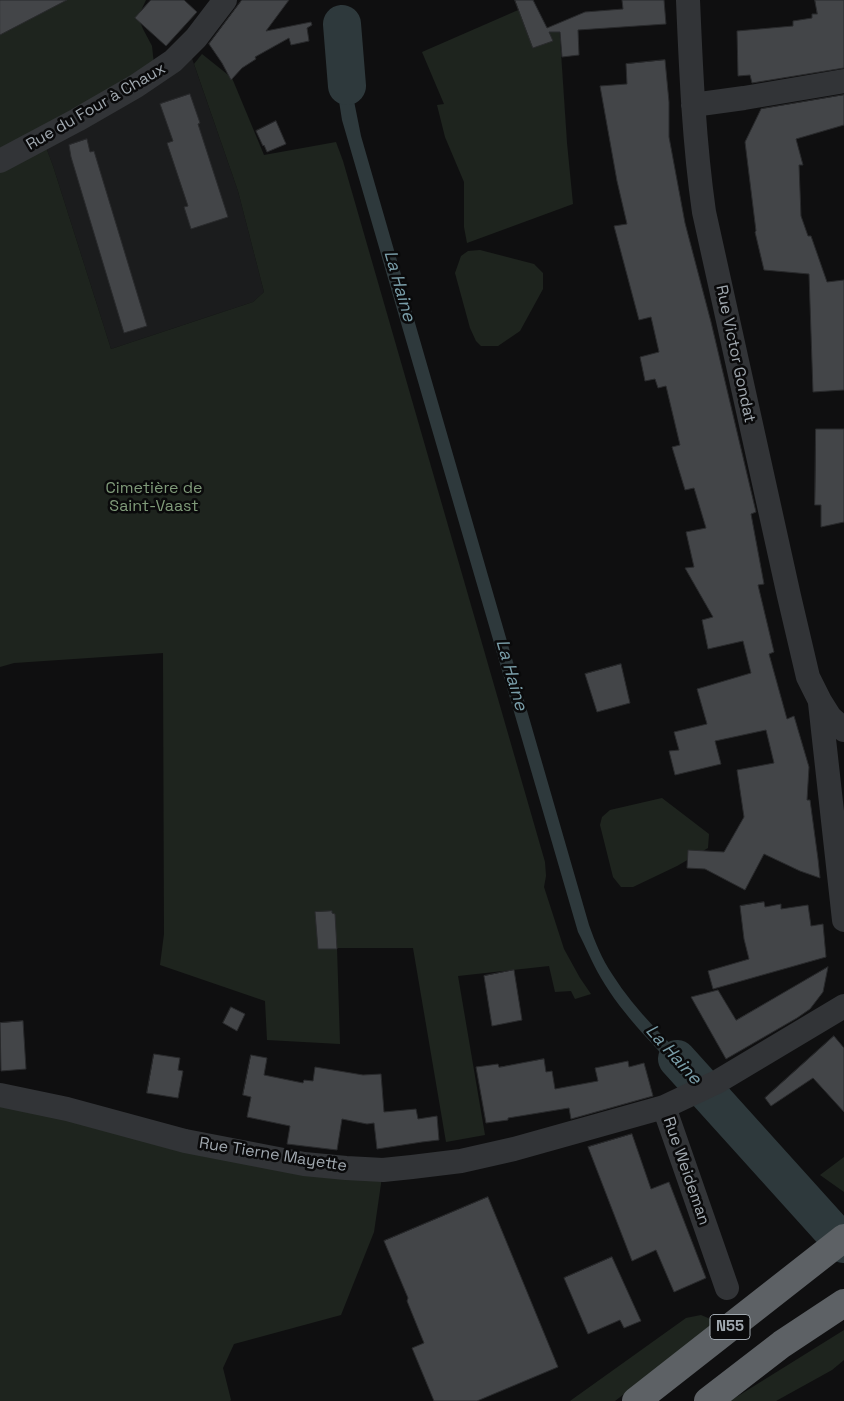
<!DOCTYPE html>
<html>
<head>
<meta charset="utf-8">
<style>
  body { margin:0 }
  canvas { display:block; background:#0f0f10 }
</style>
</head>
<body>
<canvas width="844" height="1401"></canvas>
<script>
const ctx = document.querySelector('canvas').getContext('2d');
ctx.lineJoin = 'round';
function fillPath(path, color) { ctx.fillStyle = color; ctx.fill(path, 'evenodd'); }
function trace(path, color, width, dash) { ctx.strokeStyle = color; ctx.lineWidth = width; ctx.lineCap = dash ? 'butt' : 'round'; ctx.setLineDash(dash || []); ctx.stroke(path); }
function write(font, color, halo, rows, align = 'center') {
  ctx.font = font + ' "Space Grotesk",sans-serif'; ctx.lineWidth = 5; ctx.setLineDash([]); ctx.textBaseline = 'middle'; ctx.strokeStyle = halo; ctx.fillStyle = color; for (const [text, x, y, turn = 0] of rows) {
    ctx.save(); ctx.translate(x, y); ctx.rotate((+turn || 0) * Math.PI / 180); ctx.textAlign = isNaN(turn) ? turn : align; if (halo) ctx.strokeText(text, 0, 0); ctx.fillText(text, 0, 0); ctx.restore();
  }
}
fillPath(new Path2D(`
  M 188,47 L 238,191 L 264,292 L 253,302 L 111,349 L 53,166 L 43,139 Z`), '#1b1c1d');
fillPath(new Path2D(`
  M 0,0 L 146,0 L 138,17 L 143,29 L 152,46 L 155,74 L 43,139 L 53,166 L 111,349 L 253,302 L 264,292 L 238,191 L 194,64 L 202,54 L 232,78 L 264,155 L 336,142 L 343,161 L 545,862 L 546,876 L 544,887 L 564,949 L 580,978 L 591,994 L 575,999 L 571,991 L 555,992 L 549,966 L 458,976 L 485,1135 L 446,1142 L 413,948 L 337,948 L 340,1044 L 267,1040 L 265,1001 L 160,965 L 164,934 L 163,653 L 14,663 L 0,667 Z
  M 532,4 L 540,31 L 559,23 L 567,143 L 573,204 L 467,243 L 464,227 L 464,182 L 445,137 L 437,105 L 444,104 L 422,52 Z
  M 480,250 L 534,264 L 543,273 L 543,289 L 520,331 L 498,346 L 481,346 L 476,341 L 470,328 L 455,273 L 461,256 L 468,251 Z
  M 662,798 L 709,834 L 708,848 L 677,866 L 633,887 L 621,887 L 613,877 L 600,825 L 602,817 L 610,810 Z
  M 0,1095 L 383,1170 L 374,1232 L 341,1315 L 234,1344 L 223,1368 L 231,1400 L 230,1401 L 0,1401 Z
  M 844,1157 L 844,1192 L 820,1175 Z
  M 701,1315 L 715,1321 L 691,1343 L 615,1401 L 570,1401 L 686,1318 Z
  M 844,1330 L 844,1360 L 832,1370 L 776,1401 L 730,1401 Z`), '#1e241e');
fillPath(new Path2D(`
  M 348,35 L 352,91 L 361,136 L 589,925 C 595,942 602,959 612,974 C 636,1012 669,1042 700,1074 L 688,1082 C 658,1049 623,1016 601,978 C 592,963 586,947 578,932 L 342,120 L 339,101 L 335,36 Z`), '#2e393c');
trace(new Path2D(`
  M 342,24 L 347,86
  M 677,1059 L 844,1244`), '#2e393c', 38);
const building = new Path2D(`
  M 0,0 L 67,0 L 0,35 Z
  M 151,0 L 184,0 L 197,12 L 166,46 L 135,18 Z
  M 242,0 L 289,0 L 266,31 L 311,22 L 312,25 L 307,28 L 309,41 L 291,45 L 289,38 L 255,57 L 256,59 L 242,68 L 231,80 L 222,63 L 209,44 Z
  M 515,0 L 533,0 L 547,28 L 585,12 L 623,9 L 622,0 L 664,0 L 666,24 L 578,30 L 579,55 L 562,57 L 560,32 L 549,32 L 553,41 L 533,48 Z
  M 815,0 L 844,0 L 844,68 L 752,83 L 750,75 L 738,76 L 737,31 L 793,26 L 793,21 L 812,18 L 812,14 L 817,14 Z
  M 665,60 L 669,102 L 669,137 L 685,223 L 711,322 L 756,512 L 751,514 L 764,584 L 758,585 L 774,652 L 769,654 L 787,719 L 794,716 L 809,767 L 807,800 L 810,800 L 818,859 L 820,878 L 800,871 L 764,854 L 745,890 L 705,869 L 687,868 L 688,850 L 724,852 L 744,817 L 737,770 L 774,763 L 766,730 L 715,741 L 721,764 L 675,775 L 669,751 L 679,750 L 674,732 L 707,724 L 697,689 L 751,673 L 743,641 L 708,649 L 702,620 L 713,617 L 685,568 L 694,567 L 686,532 L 706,528 L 694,488 L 685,490 L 672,447 L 680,445 L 666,386 L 658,388 L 655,379 L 645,381 L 640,357 L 659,352 L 651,317 L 639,320 L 614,226 L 627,224 L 617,181 L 600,86 L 627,84 L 626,64 Z
  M 190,94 L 200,123 L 198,124 L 228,217 L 191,229 L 184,207 L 188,206 L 167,143 L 173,141 L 160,104 Z
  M 844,95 L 844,125 L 796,139 L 803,165 L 799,165 L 801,216 L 808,236 L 811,236 L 827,282 L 844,280 L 844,390 L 813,392 L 809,274 L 764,270 L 755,232 L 756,231 L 745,142 L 761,109 Z
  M 276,121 L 286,144 L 267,152 L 264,145 L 263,146 L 256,131 Z
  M 87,139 L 90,152 L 94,151 L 147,326 L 124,333 L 71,157 L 69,145 Z
  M 816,429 L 844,429 L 844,522 L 821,527 L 821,505 L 815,505 Z
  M 621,664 L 630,703 L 597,712 L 585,674 Z
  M 764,902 L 765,907 L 781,904 L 781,909 L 808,905 L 811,926 L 823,924 L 826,957 L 713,989 L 708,971 L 749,959 L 744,939 L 740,906 Z
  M 332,911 L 332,913 L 335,914 L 337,949 L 318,949 L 315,912 Z
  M 828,967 L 823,992 L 810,1009 L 797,1018 L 726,1059 L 691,997 L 718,990 L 736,1020 Z
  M 514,970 L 522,1020 L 492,1026 L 484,976 Z
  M 231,1007 L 245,1014 L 237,1031 L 223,1023 Z
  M 23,1021 L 26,1069 L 1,1071 L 0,1023 Z
  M 834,1036 L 844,1048 L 844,1112 L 813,1078 L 771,1106 L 765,1098 Z
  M 154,1054 L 180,1058 L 178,1070 L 183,1071 L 178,1098 L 147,1093 Z
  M 251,1055 L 267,1058 L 264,1075 L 303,1083 L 304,1080 L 313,1081 L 315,1067 L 363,1075 L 381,1074 L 384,1112 L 416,1109 L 418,1119 L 437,1116 L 439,1140 L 422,1142 L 377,1149 L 374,1123 L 367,1124 L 342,1119 L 337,1150 L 287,1144 L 290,1126 L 247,1117 L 251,1097 L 243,1095 Z
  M 544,1059 L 546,1072 L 552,1071 L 555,1089 L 598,1081 L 595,1068 L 628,1061 L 629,1067 L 644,1063 L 653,1096 L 571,1119 L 569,1108 L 508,1118 L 508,1120 L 486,1123 L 476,1067 L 498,1064 L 499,1067 Z
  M 632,1134 L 651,1189 L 669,1182 L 706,1278 L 674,1292 L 656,1250 L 632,1261 L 588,1147 Z
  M 488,1197 L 558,1367 L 477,1401 L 434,1401 L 412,1348 L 424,1343 L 407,1301 L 408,1298 L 384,1241 Z
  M 612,1257 L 641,1321 L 624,1328 L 620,1320 L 588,1334 L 564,1278 Z`);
fillPath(building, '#434548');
trace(building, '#292a2c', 1);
trace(new Path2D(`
  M 688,0 C 691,71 694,142 704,212 L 789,596 L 808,677 L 820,701 L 830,717 L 844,730
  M 693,105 L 744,98 L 844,81
  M 0,161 L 77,120 L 136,86 L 173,61 L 196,38 L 225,0
  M 820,703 L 844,920
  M 0,1095 L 67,1109 L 185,1141 L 304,1164 L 346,1168 L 383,1170 L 412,1167 L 461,1161 L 514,1149 L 664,1107 L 717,1082 L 844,1006
  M 664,1107 L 727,1288`), '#323437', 24);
trace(new Path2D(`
  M 636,1401 L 844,1238
  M 708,1401 L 782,1344 L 844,1303`), '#5d6165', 28);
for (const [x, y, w] of [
  [730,1327,40]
]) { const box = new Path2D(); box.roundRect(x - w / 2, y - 12.5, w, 25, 4); ctx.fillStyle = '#0a0a0b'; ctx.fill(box); trace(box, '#a1a9b0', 1); }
write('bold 15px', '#a1a9b0', null, [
  ["N55",730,1327]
]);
write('16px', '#a1a9b0', '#0a0a0b', [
  ["Rue du Four à Chaux",96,107,-30],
  ["Rue Victor Gondat",735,354,78],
  ["Rue Tierne Mayette",273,1155,9],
  ["Rue Weideman",686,1171,71]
]);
write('16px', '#7f9a79', '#0a0a0b', [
  ["Cimetière de",154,489],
  ["Saint-Vaast",154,507]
]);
write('italic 18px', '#7a9ea9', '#0a0a0b', [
  ["La Haine",399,286,74],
  ["La Haine",511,675,74],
  ["La Haine",673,1055,48]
]);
</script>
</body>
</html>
